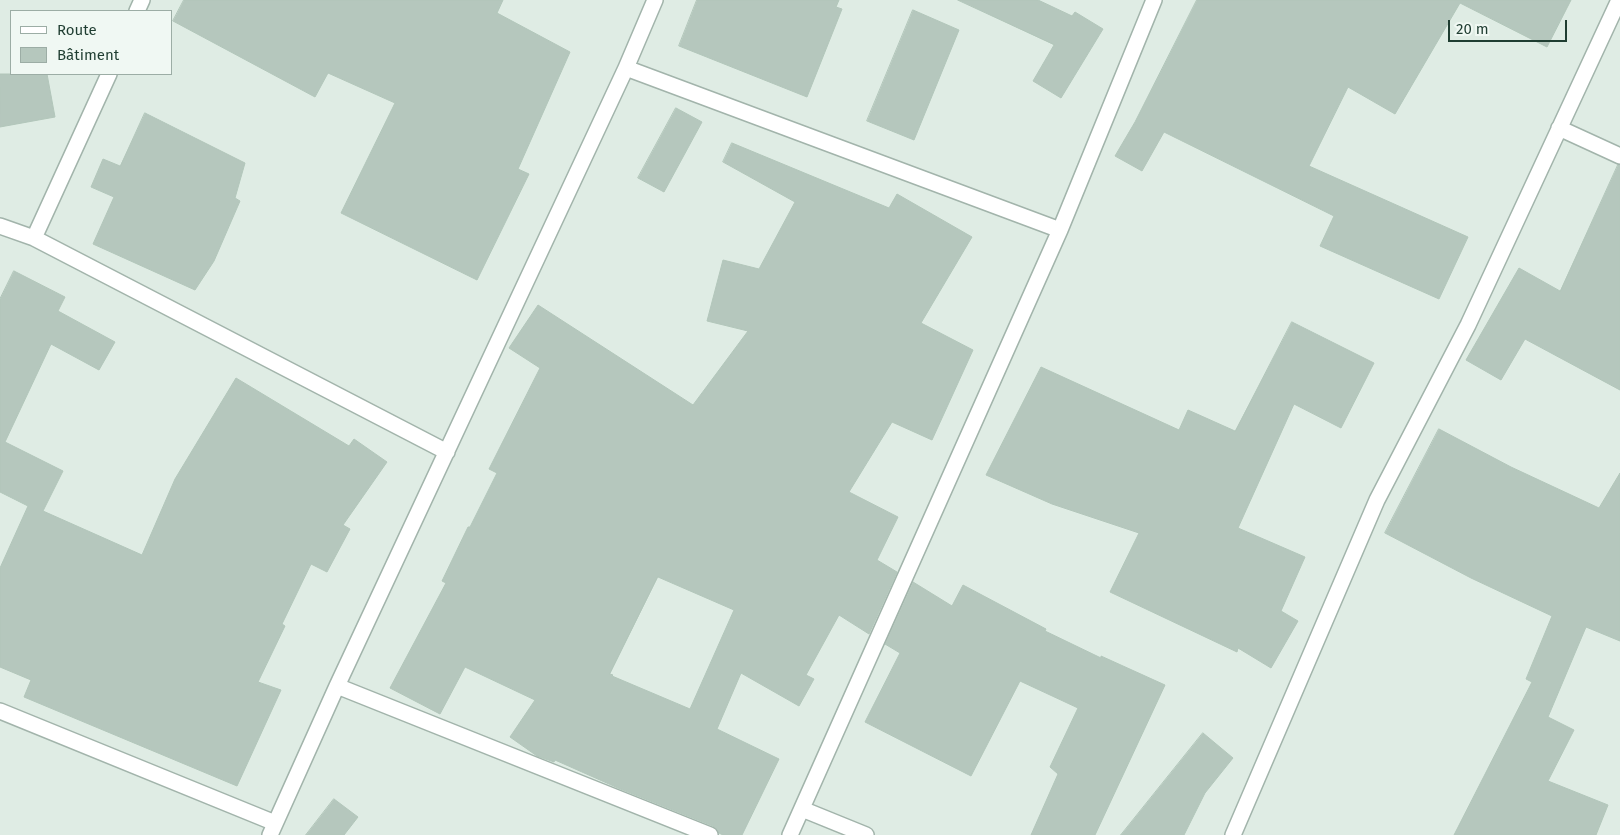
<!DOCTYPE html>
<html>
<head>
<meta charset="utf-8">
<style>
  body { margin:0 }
  #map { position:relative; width:1620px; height:835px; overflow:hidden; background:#dfece4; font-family:"Fira Sans",sans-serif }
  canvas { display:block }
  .legend { position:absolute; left:10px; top:10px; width:162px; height:65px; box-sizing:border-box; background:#f0f8f3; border:1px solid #9cada5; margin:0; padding:6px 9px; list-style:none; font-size:15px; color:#1f3d31 }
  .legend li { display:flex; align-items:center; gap:10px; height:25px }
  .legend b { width:25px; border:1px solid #9cada5 }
  .scale { position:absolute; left:1448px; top:20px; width:119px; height:22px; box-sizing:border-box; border:2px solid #1f3d31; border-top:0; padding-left:6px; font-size:15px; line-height:18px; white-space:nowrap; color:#1f3d31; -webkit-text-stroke:4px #f0f8f3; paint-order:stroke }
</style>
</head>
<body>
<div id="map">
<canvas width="1620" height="835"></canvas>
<ul class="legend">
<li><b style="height:6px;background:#fff"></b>Route</li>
<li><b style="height:14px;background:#b5c7bd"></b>Bâtiment</li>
</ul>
<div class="scale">20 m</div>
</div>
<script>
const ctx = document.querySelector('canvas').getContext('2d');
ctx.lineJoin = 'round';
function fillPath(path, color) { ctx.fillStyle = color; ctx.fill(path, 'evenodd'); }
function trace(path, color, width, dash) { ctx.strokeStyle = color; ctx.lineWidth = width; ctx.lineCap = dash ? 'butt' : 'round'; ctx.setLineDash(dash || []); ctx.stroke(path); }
const building = new Path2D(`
  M 184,0 L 503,0 L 497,13 L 570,52 L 518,169 L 529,174 L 477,280 L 341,213 L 395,103 L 328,73 L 315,97 L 173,21 Z
  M 697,0 L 839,0 L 836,7 L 842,9 L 807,97 L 679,46 Z
  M 958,0 L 1038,0 L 1072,16 L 1075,12 L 1103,29 L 1061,98 L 1033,81 L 1054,45 Z
  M 1197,0 L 1571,0 L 1547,47 L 1460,3 L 1395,114 L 1348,87 L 1309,166 L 1468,237 L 1439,299 L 1320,246 L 1334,216 L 1164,132 L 1142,171 L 1115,156 L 1135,122 Z
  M 913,10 L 959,30 L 914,140 L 867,121 Z
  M 0,74 L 47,74 L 55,117 L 0,127 Z
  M 676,108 L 702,122 L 664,192 L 638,178 Z
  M 145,113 L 245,163 L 235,198 L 240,201 L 214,261 L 195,290 L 93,244 L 114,197 L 91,187 L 103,159 L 120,166 Z
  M 732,143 L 889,208 L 897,194 L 972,237 L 921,323 L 973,350 L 932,440 L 892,422 L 849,492 L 898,517 L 877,560 L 897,572 L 869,634 L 839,615 L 806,675 L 814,679 L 799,706 L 741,673 L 717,729 L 779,759 L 742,835 L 723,835 L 719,833 L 713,826 L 618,788 L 555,760 L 554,762 L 537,756 L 510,737 L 535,700 L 465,667 L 440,714 L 390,688 L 446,583 L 442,581 L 468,527 L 470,527 L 497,473 L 489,469 L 540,368 L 509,348 L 538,305 L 693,405 L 748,331 L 707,321 L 723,260 L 759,269 L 795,202 L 723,162 ZM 658,577 L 734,610 L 690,709 L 612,676 L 613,675 L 610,674 Z
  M 1618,165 L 1620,165 L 1620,390 L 1525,339 L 1501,380 L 1466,360 L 1519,268 L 1560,291 Z
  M 14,271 L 65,297 L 58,311 L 115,342 L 99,370 L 51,344 L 5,442 L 63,471 L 43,511 L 142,555 L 175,479 L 236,378 L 349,446 L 354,439 L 387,462 L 343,525 L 350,529 L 327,572 L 311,564 L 282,624 L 285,626 L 258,682 L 281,690 L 237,786 L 24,697 L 31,680 L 0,667 L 0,568 L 28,506 L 0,492 L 0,299 Z
  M 1292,322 L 1374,363 L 1341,428 L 1294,404 L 1238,528 L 1305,557 L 1281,611 L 1298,621 L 1271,668 L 1238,648 L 1237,652 L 1110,592 L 1139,533 L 1052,504 L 986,475 L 1041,367 L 1179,430 L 1188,410 L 1235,431 Z
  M 1439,429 L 1511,467 L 1599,508 L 1620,473 L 1620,641 L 1586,627 L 1548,717 L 1574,730 L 1548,781 L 1608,805 L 1596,835 L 1454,835 L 1532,682 L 1526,679 L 1552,616 L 1471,578 L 1385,533 Z
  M 913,582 L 952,606 L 963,585 L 1046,629 L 1045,631 L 1101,658 L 1101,656 L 1165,685 L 1095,835 L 1031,835 L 1058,774 L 1050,767 L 1078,708 L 1020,681 L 971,776 L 865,722 L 900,653 L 885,644 Z
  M 1203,733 L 1233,758 L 1205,793 L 1184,835 L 1121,835 Z
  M 334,799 L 358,817 L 344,835 L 306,835 Z`);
fillPath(building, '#b5c7bd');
trace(building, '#b2c6ba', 1);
const minor = new Path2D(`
  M 137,11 L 142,0
  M 626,68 L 1060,230
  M 1559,128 L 1620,156
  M 0,226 L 34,238 L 447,452
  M 34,238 L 109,74
  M 337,686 L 710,835
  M 0,711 L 275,823
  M 802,809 L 866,835
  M 270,835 L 337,686 L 626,68 L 655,0
  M 790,835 L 1060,230 L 1154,0
  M 1233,835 L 1377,500 L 1468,325 L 1619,0`);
trace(minor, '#a2b4ab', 18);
trace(minor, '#fff', 15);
</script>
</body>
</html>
